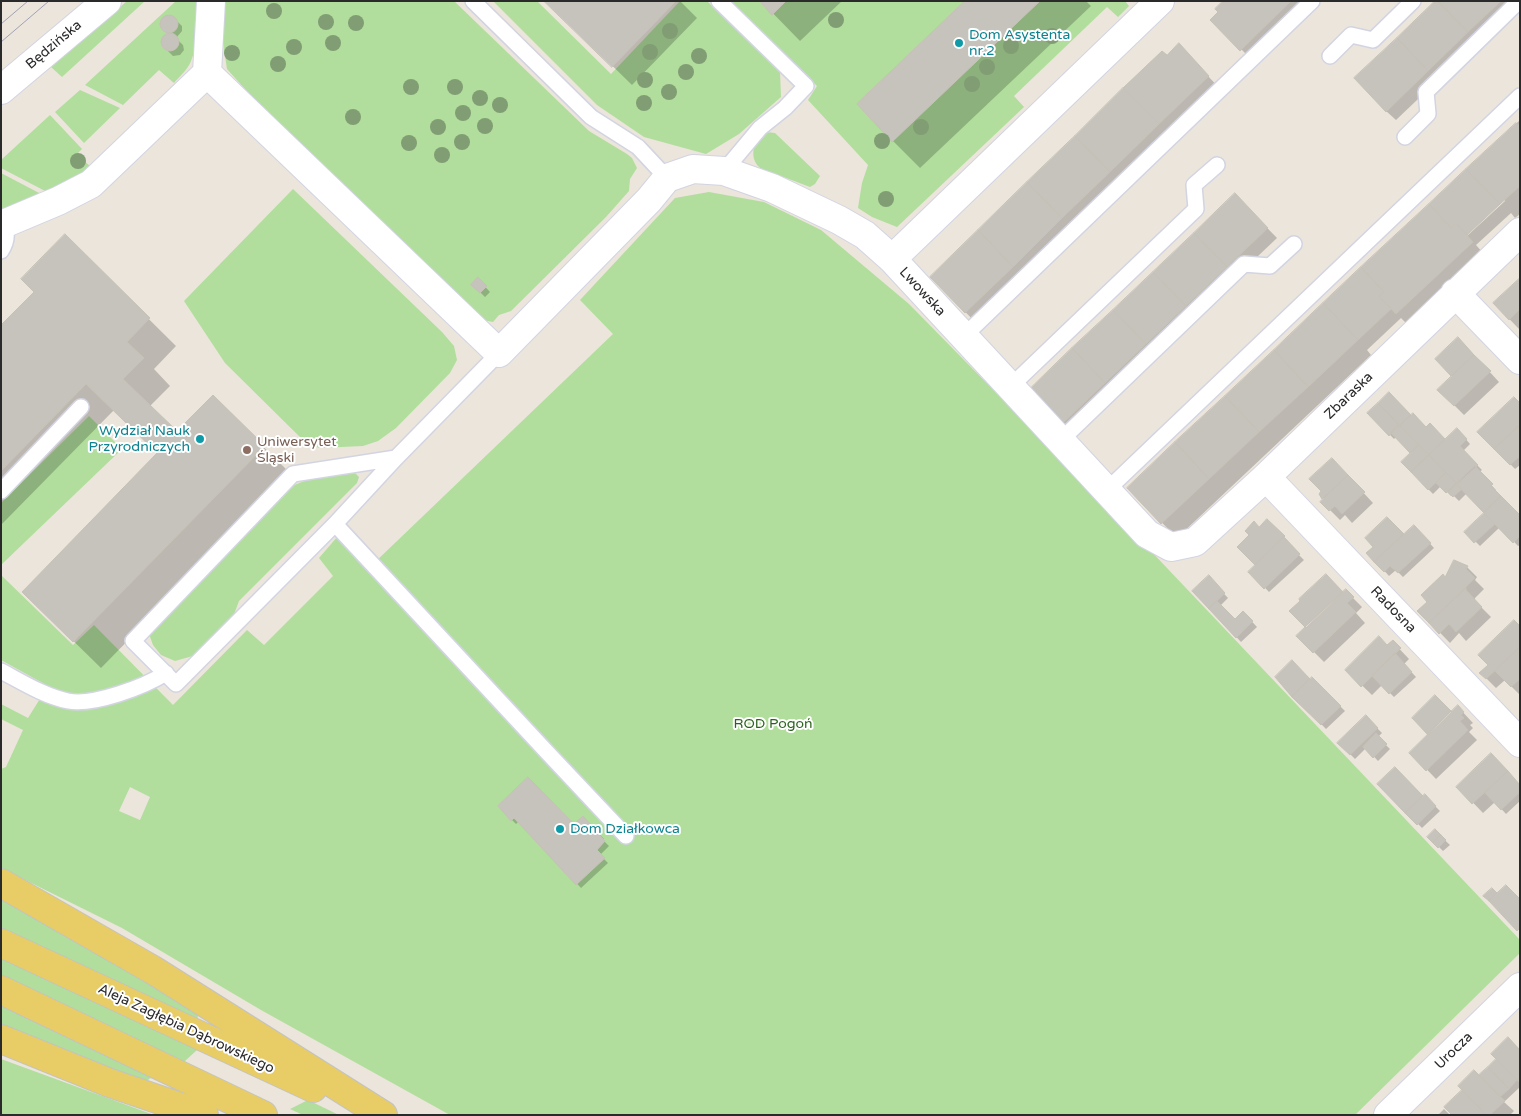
<!DOCTYPE html>
<html>
<head>
<meta charset="utf-8">
<style>
  body { margin:0 }
  #map { position:relative; width:1521px; height:1116px; overflow:hidden; background:#ebe5dc; font-family:"Varela Round",sans-serif }
  canvas { display:block }
  .frame { position:absolute; inset:0; border:2px solid #2a2a2a; pointer-events:none }
</style>
</head>
<body>
<div id="map">
<canvas width="1521" height="1116"></canvas>
<div class="frame"></div>
</div>
<script>
const ctx = document.querySelector('canvas').getContext('2d');
ctx.lineJoin = 'round';
function fillPath(path, color) { ctx.fillStyle = color; ctx.fill(path, 'evenodd'); }
function trace(path, color, width, dash) { ctx.strokeStyle = color; ctx.lineWidth = width; ctx.lineCap = dash ? 'butt' : 'round'; ctx.setLineDash(dash || []); ctx.stroke(path); }
function write(font, color, halo, rows, align = 'center') {
  ctx.font = font + ' "Varela Round",sans-serif'; ctx.lineWidth = 4; ctx.setLineDash([]); ctx.textBaseline = 'middle'; ctx.strokeStyle = halo; ctx.fillStyle = color; for (const [text, x, y, turn = 0] of rows) {
    ctx.save(); ctx.translate(x, y); ctx.rotate((+turn || 0) * Math.PI / 180); ctx.textAlign = isNaN(turn) ? turn : align; if (halo) ctx.strokeText(text, 0, 0); ctx.fillText(text, 0, 0); ctx.restore();
  }
}
fillPath(new Path2D(`
  M 127,1 L 145,1 L 62,77 L 51,67 Z
  M 176,1 L 199,1 C 198,20 199,43 191,61 C 188,69 180,76 174,83 L 159,70 L 123,105 L 85,85 Z
  M 224,1 L 454,1 L 589,131 L 627,154 L 632,158 L 637,168 L 630,179 L 629,191 L 606,217 L 511,311 L 499,315 L 493,322 L 483,320 L 254,99 L 227,69 L 221,30 Z
  M 493,1 L 537,1 L 611,74 L 680,1 L 707,1 L 780,72 L 781,97 L 739,134 L 706,154 L 644,137 L 597,105 Z
  M 730,1 L 1125,1 L 1129,6 L 1118,17 L 1107,7 L 1014,96 L 1024,107 L 897,227 L 872,217 L 858,208 L 862,183 L 868,165 L 808,100 L 817,86 Z
  M 80,90 L 120,108 L 84,143 L 55,112 Z
  M 50,115 L 82,149 L 77,154 L 93,169 L 47,192 L 1,168 L 1,160 Z
  M 766,132 L 775,133 L 820,176 L 815,184 L 810,187 L 760,168 C 751,160 753,151 755,140 Z
  M 1,173 L 41,194 L 1,212 Z
  M 293,189 L 442,332 L 454,346 L 457,360 L 450,373 L 396,428 L 378,441 L 363,446 L 319,448 L 304,441 L 225,363 L 184,301 Z
  M 709,192 L 764,202 L 821,230 L 909,304 L 1129,528 L 1520,940 L 1520,953 L 1355,1115 L 450,1115 L 261,1010 L 122,928 L 1,868 L 1,769 L 6,767 L 23,730 L 1,719 L 1,704 L 28,718 L 48,686 L 1,660 L 1,575 L 73,645 L 94,625 L 173,705 L 247,630 L 264,645 L 333,576 L 319,558 L 338,536 L 367,570 L 372,565 L 613,334 L 580,300 L 675,198 ZM 130,787 L 150,797 L 140,820 L 119,811 Z
  M 89,416 L 122,449 L 1,565 L 1,503 Z
  M 355,473 L 359,477 L 357,483 L 239,601 L 233,617 L 196,655 L 175,661 L 161,655 L 153,645 L 149,634 L 292,486 L 312,478 Z
  M 1,896 L 198,1009 L 197,1050 L 185,1061 L 149,1079 L 146,1083 L 1,1029 Z
  M 1,1059 L 154,1115 L 1,1115 Z
  M 308,1100 L 339,1115 L 303,1115 L 290,1109 Z`), '#b1de9c');
fillPath(new Path2D(`
  M 546,1 L 680,1 L 697,18 L 632,85 Z
  M 761,1 L 842,1 L 800,41 Z
  M 967,1 L 1086,1 L 1091,6 L 920,168 L 893,141 Z
  M 1225,1 L 1320,1 L 1256,64 L 1212,20 L 1219,12 Z
  M 1437,1 L 1520,2 L 1396,120 L 1386,111 Z
  M 171,15 L 182,26 L 182,31 L 176,38 L 183,45 L 184,50 L 180,55 L 173,56 L 162,45 L 163,38 L 169,34 L 161,26 L 161,20 L 165,16 Z
  M 1167,56 L 1193,60 L 1222,91 L 980,327 L 931,277 Z
  M 1520,120 L 1520,214 L 1515,218 L 1511,213 L 1476,245 L 1491,262 L 1416,333 L 1401,318 L 1367,350 L 1371,355 L 1177,538 L 1128,488 ZM 1504,199 L 1505,201 L 1467,236 L 1465,235 Z
  M 1235,195 L 1277,238 L 1072,433 L 1031,390 Z
  M 65,236 L 176,346 L 154,369 L 170,386 L 150,406 L 177,433 L 213,397 L 291,474 L 101,668 L 51,619 L 159,454 L 114,410 L 1,525 L 1,327 L 36,292 Z
  M 478,279 L 490,292 L 485,297 L 473,285 Z
  M 1520,279 L 1520,329 L 1519,329 L 1494,303 Z
  M 1463,343 L 1499,382 L 1464,415 L 1439,390 L 1453,377 L 1436,359 Z
  M 1389,394 L 1411,417 L 1426,429 L 1430,425 L 1445,440 L 1457,429 L 1470,444 L 1463,451 L 1482,470 L 1479,472 L 1496,490 L 1495,491 L 1520,517 L 1520,545 L 1518,546 L 1500,527 L 1480,546 L 1466,532 L 1486,513 L 1467,493 L 1459,501 L 1453,495 L 1451,496 L 1441,486 L 1433,494 L 1402,462 L 1412,453 L 1396,437 L 1394,439 L 1369,413 Z
  M 1520,405 L 1520,465 L 1515,469 L 1479,432 Z
  M 1332,459 L 1373,503 L 1352,523 L 1345,515 L 1340,520 L 1322,502 L 1324,499 L 1321,494 Z
  M 1387,519 L 1404,536 L 1414,526 L 1434,548 L 1403,577 L 1396,570 L 1389,576 L 1368,553 L 1375,547 Z
  M 1267,521 L 1293,547 L 1292,548 L 1304,560 L 1269,592 L 1250,572 L 1257,565 L 1239,547 Z
  M 1467,567 L 1477,577 L 1475,580 L 1484,589 L 1475,598 L 1475,601 L 1491,617 L 1466,641 L 1459,633 L 1450,643 L 1419,611 L 1429,602 L 1446,579 Z
  M 1213,582 L 1228,598 L 1220,606 L 1235,620 L 1243,612 L 1257,627 L 1241,642 L 1194,591 Z
  M 1346,591 L 1362,607 L 1356,613 L 1365,623 L 1324,662 L 1298,636 Z
  M 1520,628 L 1520,695 L 1505,680 L 1496,688 L 1481,673 Z
  M 1392,641 L 1409,659 L 1404,664 L 1416,677 L 1394,697 L 1382,685 L 1372,695 L 1346,670 L 1387,646 Z
  M 1276,677 L 1310,681 L 1312,679 L 1345,711 L 1326,729 Z
  M 1458,707 L 1473,723 L 1470,725 L 1473,728 L 1469,732 L 1477,740 L 1436,779 L 1411,753 Z
  M 1366,717 L 1382,733 L 1378,737 L 1390,749 L 1378,761 L 1366,748 L 1355,759 L 1339,743 Z
  M 1491,755 L 1520,786 L 1520,801 L 1506,814 L 1495,802 L 1483,813 L 1458,787 Z
  M 528,778 L 574,826 L 583,818 L 604,839 L 603,840 L 609,846 L 600,855 L 608,863 L 581,888 L 519,821 L 516,824 L 512,820 Z
  M 1379,784 L 1423,797 L 1425,796 L 1440,811 L 1422,828 Z
  M 1435,831 L 1450,845 L 1443,851 L 1429,837 Z
  M 1520,1051 L 1520,1087 L 1504,1102 L 1514,1111 L 1510,1115 L 1454,1115 L 1479,1077 L 1504,1070 Z
  M 1444,1109 L 1450,1115 L 1438,1115 Z`), '#0003');
const building = new Path2D(`
  M 544,1 L 676,1 L 612,67 Z
  M 760,1 L 786,1 L 772,15 Z
  M 965,1 L 1040,1 L 892,142 L 857,104 Z
  M 1223,1 L 1291,1 L 1240,51 L 1210,20 L 1218,12 L 1215,9 Z
  M 1435,1 L 1438,1 L 1468,32 L 1428,71 L 1397,38 Z
  M 1438,1 L 1501,1 L 1468,32 Z
  M160 24a9 9 0 1 1 18 0a9 9 0 1 1-18 0Z
  M161 42a9 9 0 1 1 18 0a9 9 0 1 1-18 0Z
  M 1397,38 L 1428,71 L 1386,112 L 1354,78 Z
  M 1179,43 L 1209,76 L 1159,124 L 1123,88 L 1162,51 L 1167,55 Z
  M 1123,88 L 1159,124 L 1110,172 L 1075,136 Z
  M 1516,123 L 1520,126 L 1520,186 L 1500,204 L 1466,169 Z
  M 1075,136 L 1110,172 L 1062,218 L 1027,182 Z
  M 1466,169 L 1500,204 L 1467,235 L 1456,223 L 1451,228 L 1429,204 Z
  M 1027,182 L 1062,218 L 1013,267 L 978,230 Z
  M 1235,193 L 1268,228 L 1227,267 L 1194,233 Z
  M 1429,204 L 1451,228 L 1456,223 L 1473,242 L 1396,314 L 1379,296 L 1384,292 L 1361,267 Z
  M 978,230 L 1013,267 L 965,313 L 930,277 Z
  M 1194,233 L 1227,267 L 1186,306 L 1153,272 Z
  M 65,234 L 150,318 L 127,342 L 144,358 L 123,379 L 177,431 L 213,395 L 265,446 L 73,642 L 22,592 L 157,453 L 86,384 L 1,471 L 1,325 L 34,292 L 21,279 Z
  M 1361,267 L 1384,292 L 1379,296 L 1391,309 L 1358,340 L 1323,303 Z
  M 1153,272 L 1186,306 L 1146,344 L 1113,310 Z
  M 478,277 L 487,286 L 480,293 L 471,285 Z
  M 1520,278 L 1520,309 L 1509,320 L 1493,303 Z
  M 1323,303 L 1358,340 L 1308,387 L 1274,350 Z
  M 1113,310 L 1146,344 L 1105,383 L 1072,348 Z
  M 1458,337 L 1474,355 L 1451,376 L 1435,359 Z
  M 1072,348 L 1105,383 L 1062,424 L 1029,390 Z
  M 1274,350 L 1308,387 L 1259,432 L 1225,396 Z
  M 1474,355 L 1491,371 L 1454,406 L 1437,390 Z
  M 1389,392 L 1411,415 L 1400,426 L 1378,403 Z
  M 1225,396 L 1259,432 L 1209,479 L 1175,442 Z
  M 1514,397 L 1520,403 L 1520,425 L 1494,449 L 1477,432 Z
  M 1378,403 L 1399,425 L 1389,436 L 1367,413 Z
  M 1413,413 L 1426,427 L 1430,423 L 1445,439 L 1429,455 L 1400,426 Z
  M 1399,425 L 1419,445 L 1410,453 L 1391,433 Z
  M 1520,425 L 1520,456 L 1510,465 L 1494,449 Z
  M 1457,428 L 1467,439 L 1460,446 L 1478,465 L 1457,484 L 1429,455 Z
  M 1175,442 L 1209,479 L 1161,524 L 1127,488 Z
  M 1419,445 L 1429,455 L 1411,472 L 1401,462 Z
  M 1429,455 L 1446,473 L 1428,490 L 1411,472 Z
  M 1332,458 L 1348,475 L 1322,499 L 1319,494 L 1321,491 L 1309,479 Z
  M 1475,466 L 1493,484 L 1491,486 L 1501,496 L 1484,513 L 1456,484 Z
  M 1446,473 L 1456,483 L 1446,493 L 1436,483 Z
  M 1348,475 L 1365,492 L 1342,514 L 1335,506 L 1329,511 L 1320,502 Z
  M 1456,484 L 1462,489 L 1453,497 L 1448,492 Z
  M 1501,496 L 1520,515 L 1520,536 L 1513,543 L 1484,513 Z
  M 1484,513 L 1495,524 L 1474,543 L 1464,532 Z
  M 1387,517 L 1404,534 L 1374,562 L 1366,553 L 1373,547 L 1365,538 Z
  M 1267,519 L 1285,536 L 1255,565 L 1237,547 L 1249,535 L 1245,531 L 1254,521 L 1259,527 Z
  M 1414,525 L 1431,543 L 1398,573 L 1390,566 L 1384,572 L 1374,562 Z
  M 1284,537 L 1300,554 L 1264,589 L 1248,572 Z
  M 1454,560 L 1468,566 L 1466,569 L 1475,578 L 1429,623 L 1417,611 L 1427,602 L 1421,595 L 1443,574 L 1445,577 Z
  M 1326,574 L 1343,592 L 1306,628 L 1289,611 L 1300,601 L 1299,599 Z
  M 1209,575 L 1225,593 L 1209,609 L 1192,591 Z
  M 1466,588 L 1466,590 L 1482,607 L 1456,632 L 1449,624 L 1439,634 L 1429,623 Z
  M 1346,589 L 1354,597 L 1347,603 L 1356,612 L 1313,653 L 1296,636 Z
  M 1217,601 L 1235,619 L 1243,611 L 1253,621 L 1236,638 L 1209,609 Z
  M 1514,620 L 1520,626 L 1520,647 L 1486,679 L 1479,673 L 1488,665 L 1478,655 Z
  M 1379,636 L 1387,645 L 1393,640 L 1401,648 L 1361,687 L 1345,670 Z
  M 1520,647 L 1520,679 L 1511,687 L 1495,671 Z
  M 1395,653 L 1412,672 L 1389,694 L 1372,676 Z
  M 1292,660 L 1310,679 L 1292,697 L 1275,677 Z
  M 1312,677 L 1341,706 L 1321,725 L 1292,697 Z
  M 1435,695 L 1452,712 L 1428,735 L 1412,718 Z
  M 1458,705 L 1464,712 L 1461,715 L 1464,718 L 1460,721 L 1468,730 L 1426,771 L 1409,753 Z
  M 1366,715 L 1378,728 L 1350,755 L 1337,743 Z
  M 1376,733 L 1387,744 L 1373,758 L 1363,747 Z
  M 1491,753 L 1508,771 L 1472,804 L 1456,787 Z
  M 1395,767 L 1423,796 L 1405,813 L 1377,784 Z
  M 1508,771 L 1520,785 L 1520,792 L 1501,810 L 1485,793 Z
  M 528,777 L 574,824 L 583,816 L 600,834 L 599,835 L 605,841 L 597,850 L 605,858 L 576,885 L 514,818 L 511,821 L 498,806 Z
  M 1425,794 L 1436,806 L 1417,825 L 1405,813 Z
  M 1435,829 L 1441,835 L 1433,843 L 1427,837 Z
  M 1441,835 L 1446,840 L 1438,848 L 1433,843 Z
  M 1506,885 L 1520,899 L 1520,928 L 1517,931 L 1489,901 Z
  M 1492,888 L 1497,893 L 1489,901 L 1483,896 Z
  M 1508,1037 L 1520,1050 L 1520,1083 L 1491,1054 Z
  M 1496,1059 L 1517,1080 L 1509,1089 L 1488,1067 Z
  M 1488,1067 L 1509,1089 L 1500,1097 L 1479,1075 Z
  M 1474,1070 L 1505,1101 L 1490,1115 L 1486,1115 L 1458,1086 Z
  M 1462,1090 L 1486,1115 L 1452,1115 L 1444,1107 Z`);
fillPath(building, '#c6c2bc');
trace(building, '#c6c1b6', 1);
const lane = new Path2D(`
  M 473,1 L 591,117 L 638,147 L 667,178
  M 719,1 L 806,86 L 785,108 L 760,128 L 724,171
  M 1330,56 L 1351,35 L 1373,40 L 1413,1
  M 1405,137 L 1428,114 L 1426,92 L 1519,1
  M 1,251 C 7,242 8,234 4,224
  M 963,337 L 1312,1
  M 1010,387 L 1196,209 L 1194,185 L 1217,165
  M 1060,441 L 1244,264 L 1270,266 L 1294,244
  M 396,458 L 293,474 L 133,641 L 176,684 L 335,524 L 396,458 L 499,353
  M 1,491 L 81,407
  M 1106,491 L 1520,96
  M 335,524 L 545,750 L 626,836
  M 1,671 C 22,682 44,696 68,701 C 93,706 144,687 166,673`);
const street = new Path2D(`
  M 207,73 L 499,353 L 649,200 L 667,178 L 693,169 L 724,171 L 772,188 L 839,220 L 865,235 L 892,259 L 1147,534 L 1171,547 L 1195,542 L 1266,477 L 1520,232
  M 1,225 L 58,201 L 91,184 L 207,73 L 211,1
  M 892,259 L 1160,1
  M 1455,293 L 1520,360
  M 1266,477 L 1520,743
  M 1388,1115 L 1520,987`);
const secondary = new Path2D(`
  M 1,90 L 107,1`);
const primary = new Path2D(`
  M 1,883 L 153,970 L 383,1115
  M 1,943 L 313,1088
  M 1,990 L 263,1115
  M 1,1039 L 110,1083 L 204,1115`);
trace(lane, '#d2d4e2', 18);
trace(street, '#d2d4e2', 30);
trace(secondary, '#d2d4e2', 30);
trace(primary, '#c3c3c3', 30);
trace(lane, '#fff', 15);
trace(street, '#fff', 28);
trace(secondary, '#fff', 28);
trace(primary, '#e8cc65', 28);
trace(new Path2D(`
  M 1,24 L 28,1
  M 1,42 L 49,1`), '#a0a2b3', 1);
ctx.fillStyle = '#819d74';
for (const [x, y] of [
  [274,11],
  [836,20],
  [326,22],
  [356,23],
  [670,31],
  [1052,36],
  [333,43],
  [1011,46],
  [294,47],
  [650,52],
  [232,53],
  [699,56],
  [278,64],
  [987,67],
  [686,72],
  [645,80],
  [972,84],
  [411,87],
  [455,87],
  [669,92],
  [480,98],
  [644,103],
  [500,105],
  [463,113],
  [353,117],
  [485,126],
  [438,127],
  [921,127],
  [882,141],
  [462,142],
  [409,143],
  [442,155],
  [78,161],
  [886,199]
]) { ctx.beginPath(); ctx.arc(x, y, 8, 0, 2 * Math.PI); ctx.fill(); }
for (const [x, y, r, color] of [
  [959,43,5,"#0f9aa8"],
  [200,439,5,"#0f9aa8"],
  [247,450,5,"#8d6e63"],
  [560,829,5,"#0f9aa8"]
]) { const dot = new Path2D(); dot.arc(x, y, r, 0, 2 * Math.PI); ctx.fillStyle = color; ctx.fill(dot); trace(dot, '#fff', 2); }
write('14px', '#0d838f', '#fff', [
  ["Dom Asystenta",969,35],
  ["nr.2",969,51],
  ["Wydział Nauk",190,431,"right"],
  ["Przyrodniczych",190,447,"right"],
  ["Dom Działkowca",570,829]
], 'left');
write('14px', '#2a2a2a', '#fff', [
  ["Będzińska",54,45,-40],
  ["Lwowska",922,292,47],
  ["Zbaraska",1349,396,-44],
  ["Radosna",1393,610,46],
  ["Aleja Zagłębia Dąbrowskiego",186,1029,25],
  ["Urocza",1454,1051,-44]
]);
write('14px', '#785e54', '#fff', [
  ["Uniwersytet",257,442],
  ["Śląski",257,458]
], 'left');
write('14px', '#2b621e', '#fff', [
  ["ROD Pogoń",773,724]
]);
</script>
</body>
</html>
